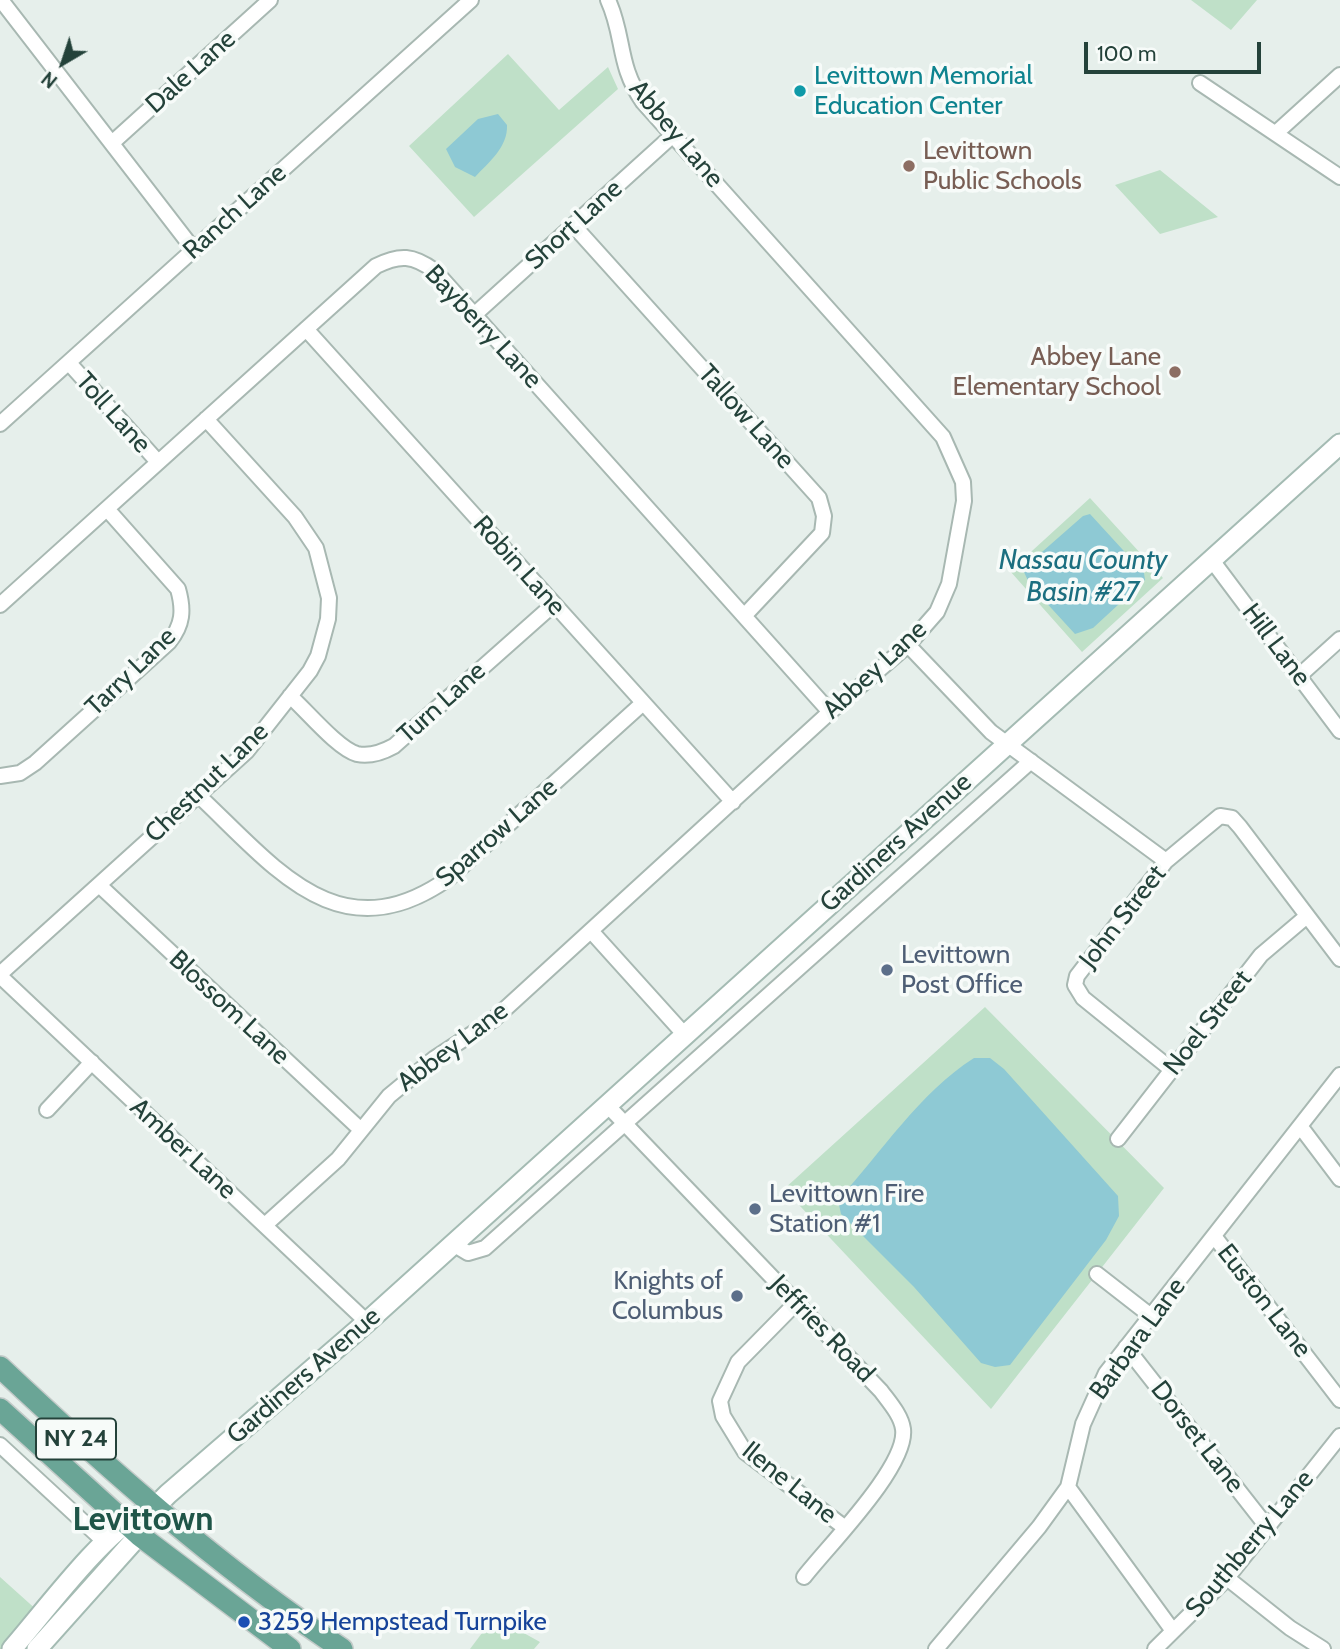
<!DOCTYPE html>
<html>
<head>
<meta charset="utf-8">
<style>
  body { margin:0 }
  #map { position:relative; width:1340px; height:1649px; overflow:hidden; background:#e6efeb; font-family:Cabin,sans-serif }
  canvas { display:block }
  .north { position:absolute; left:28px; top:28px; width:70px; height:70px; -webkit-text-stroke:5px #f7fbf9; paint-order:stroke; rotate:219deg; font-size:19px; font-weight:700; line-height:28px; text-align:center; color:#24423a }
  .north::after { content:''; display:block; margin:auto; width:24px; height:32px; background:#24423a; clip-path:polygon(50% 0,100% 100%,50% 72%,0 100%) }
  .scale { position:absolute; left:1084px; top:42px; width:177px; height:32px; box-sizing:border-box; border:4px solid #24423a; border-top:0; padding-left:9px; font-size:21px; line-height:24px; white-space:nowrap; color:#24423a; -webkit-text-stroke:5px #f7fbf9; paint-order:stroke }
</style>
</head>
<body>
<div id="map">
<canvas width="1340" height="1649"></canvas>
<div class="north">N</div>
<div class="scale">100 m</div>
</div>
<script>
const ctx = document.querySelector('canvas').getContext('2d');
ctx.lineJoin = 'round';
function fillPath(path, color) { ctx.fillStyle = color; ctx.fill(path, 'evenodd'); }
function trace(path, color, width, dash) { ctx.strokeStyle = color; ctx.lineWidth = width; ctx.lineCap = dash ? 'butt' : 'round'; ctx.setLineDash(dash || []); ctx.stroke(path); }
function write(font, color, halo, rows, align = 'center') {
  ctx.font = font + ' Cabin,sans-serif'; ctx.lineWidth = 7; ctx.setLineDash([]); ctx.textBaseline = 'middle'; ctx.strokeStyle = halo; ctx.fillStyle = color; for (const [text, x, y, turn = 0] of rows) {
    ctx.save(); ctx.translate(x, y); ctx.rotate((+turn || 0) * Math.PI / 180); ctx.textAlign = isNaN(turn) ? turn : align; if (halo) ctx.strokeText(text, 0, 0); ctx.fillText(text, 0, 0); ctx.restore();
  }
}
fillPath(new Path2D(`
  M 1191,0 L 1257,0 L 1231,30 Z
  M 508,54 L 559,110 L 608,67 L 618,89 L 474,217 L 409,146 Z
  M 1160,170 L 1218,217 L 1160,234 L 1115,185 Z
  M 1090,498 L 1163,578 L 1082,652 L 1010,571 Z
  M 985,1007 L 1164,1188 L 991,1409 L 784,1189 Z
  M 0,1577 L 39,1612 L 5,1649 L 0,1649 Z
  M 494,1617 L 495,1617 L 540,1642 L 534,1649 L 470,1649 Z`), '#bfe0c8');
fillPath(new Path2D(`
  M 498,114 L 507,125 C 508,147 489,162 475,177 L 455,167 L 446,149 L 478,119 Z
  M 1090,514 L 1144,573 L 1145,580 L 1093,628 L 1075,634 L 1030,585 L 1024,572 L 1026,566 L 1083,516 Z
  M 974,1058 L 990,1058 L 1004,1069 L 1118,1196 L 1119,1216 L 1106,1240 L 1010,1365 L 995,1367 L 981,1363 L 914,1287 L 841,1214 L 838,1200 C 882,1152 919,1093 974,1058 Z`), '#8ec9d4');
const street = new Path2D(`
  M 1,0 L 194,250
  M 1200,83 L 1340,177
  M 1276,133 L 1340,75
  M 112,143 L 270,0
  M 574,226 L 819,498 L 824,516 L 822,533 L 745,615
  M 474,315 L 673,135
  M 306,329 L 733,802
  M 69,363 L 158,462
  M 0,424 L 471,0
  M 1211,559 L 1340,731
  M 0,605 L 376,266 C 400,254 413,255 435,271 L 830,712
  M 908,645 L 991,732 L 1166,861
  M 1299,676 L 1340,639
  M 290,696 C 306,710 338,749 357,754 C 370,757 383,752 394,746 L 554,604
  M 0,776 L 20,773 L 35,763 L 169,642 C 183,625 184,610 178,589 L 107,509
  M 198,795 C 274,866 339,956 449,878 L 643,703
  M 99,885 L 361,1130
  M 591,931 L 684,1034
  M 0,974 L 247,751 L 310,671 L 318,656 L 328,619 L 329,598 L 316,548 L 295,517 L 206,419
  M 0,976 L 367,1322
  M 1172,1070 L 1083,998 L 1075,985 L 1077,976 L 1166,861 L 1220,816 L 1232,818 L 1240,827 L 1340,959
  M 607,1105 L 881,1391 C 889,1402 901,1415 903,1429 C 908,1466 828,1546 804,1577
  M 47,1110 L 92,1062
  M 1300,1126 L 1340,1179
  M 1118,1139 L 1261,955 L 1307,916
  M 265,1225 L 338,1159 L 389,1096 L 435,1058 L 493,1020 L 830,712 L 908,645 L 937,612 L 949,584 L 964,501 L 963,482 L 943,437 L 643,102 C 617,65 625,37 608,0
  M 1214,1236 L 1340,1400
  M 453,1244 L 468,1253 L 485,1248 L 1031,761
  M 1097,1274 L 1151,1316
  M 797,1302 L 738,1362 L 720,1401 L 723,1416 L 745,1452 L 844,1527
  M 1126,1347 L 1268,1528
  M 0,1445 L 105,1542
  M 1068,1487 L 1173,1631
  M 1227,1578 L 1290,1628 L 1323,1649
  M 936,1649 L 1039,1527 L 1068,1487 L 1083,1424 L 1106,1373 L 1340,1075
  M 1155,1649 L 1227,1578 L 1340,1436`);
const secondary = new Path2D(`
  M 12,1649 C 41,1616 103,1533 138,1516
  M 37,1649 L 139,1535 L 155,1507 L 168,1494 L 367,1322 L 1340,444`);
const primary = new Path2D(`
  M 0,1367 C 108,1469 219,1567 342,1649
  M 0,1409 L 139,1535 L 290,1649`);
trace(street, '#a8b8b2', 18);
trace(secondary, '#a4bbb3', 23);
trace(primary, '#c2cac8', 24);
trace(street, '#fff', 14);
trace(secondary, '#fff', 19);
trace(primary, '#6aa596', 21);
for (const [x, y, r, color] of [
  [800,91,7,"#0f9aa8"],
  [909,166,7,"#8d6e63"],
  [1175,372,7,"#8d6e63"],
  [887,970,7,"#5c6f8a"],
  [755,1209,7,"#5c6f8a"],
  [737,1296,7,"#5c6f8a"],
  [244,1622,7,"#1a4fb4"]
]) { const dot = new Path2D(); dot.arc(x, y, r, 0, 2 * Math.PI); ctx.fillStyle = color; ctx.fill(dot); trace(dot, '#f7fbf9', 2.5); }
for (const [x, y, w] of [
  [76,1439,80]
]) { const box = new Path2D(); box.roundRect(x - w / 2, y - 20.5, w, 41, 5); ctx.fillStyle = '#f7fbf9'; ctx.fill(box); trace(box, '#24423a', 2); }
write('bold 24px', '#24423a', null, [
  ["NY 24",76,1439]
]);
write('26px', '#24423a', '#f7fbf9', [
  ["Dale Lane",191,72,-42],
  ["Abbey Lane",676,134,50],
  ["Ranch Lane",235,212,-42],
  ["Short Lane",574,225,-42],
  ["Bayberry Lane",483,327,47],
  ["Toll Lane",113,413,48],
  ["Tallow Lane",746,417,48],
  ["Robin Lane",519,566,48],
  ["Hill Lane",1276,645,53],
  ["Abbey Lane",875,670,-43],
  ["Tarry Lane",131,672,-44],
  ["Turn Lane",442,703,-42],
  ["Chestnut Lane",207,783,-44],
  ["Sparrow Lane",497,833,-41],
  ["Gardiners Avenue",896,843,-42],
  ["John Street",1123,917,-52],
  ["Blossom Lane",229,1008,43],
  ["Noel Street",1208,1023,-52],
  ["Abbey Lane",453,1047,-37],
  ["Amber Lane",183,1149,43],
  ["Euston Lane",1264,1301,52],
  ["Jeffries Road",822,1329,46],
  ["Barbara Lane",1138,1339,-54],
  ["Gardiners Avenue",304,1376,-41],
  ["Dorset Lane",1197,1437,52],
  ["Ilene Lane",789,1483,39],
  ["Southberry Lane",1250,1544,-50]
]);
write('26px', '#0d838f', '#f7fbf9', [
  ["Levittown Memorial",814,76],
  ["Education Center",814,106]
], 'left');
write('26px', '#785e54', '#f7fbf9', [
  ["Levittown",923,151],
  ["Public Schools",923,181],
  ["Abbey Lane",1161,357,"right"],
  ["Elementary School",1161,387,"right"]
], 'left');
write('26px', '#4e5e75', '#f7fbf9', [
  ["Levittown",901,955],
  ["Post Office",901,985],
  ["Levittown Fire",769,1194],
  ["Station #1",769,1224],
  ["Knights of",723,1281,"right"],
  ["Columbus",723,1311,"right"]
], 'left');
write('26px', '#164399', '#f7fbf9', [
  ["3259 Hempstead Turnpike",258,1622]
], 'left');
write('italic 28px', '#1c6f80', '#f7fbf9', [
  ["Nassau County",1083,561],
  ["Basin #27",1083,593]
]);
write('bold 33px', '#1f5548', '#f7fbf9', [
  ["Levittown",143,1520]
]);
</script>
</body>
</html>
